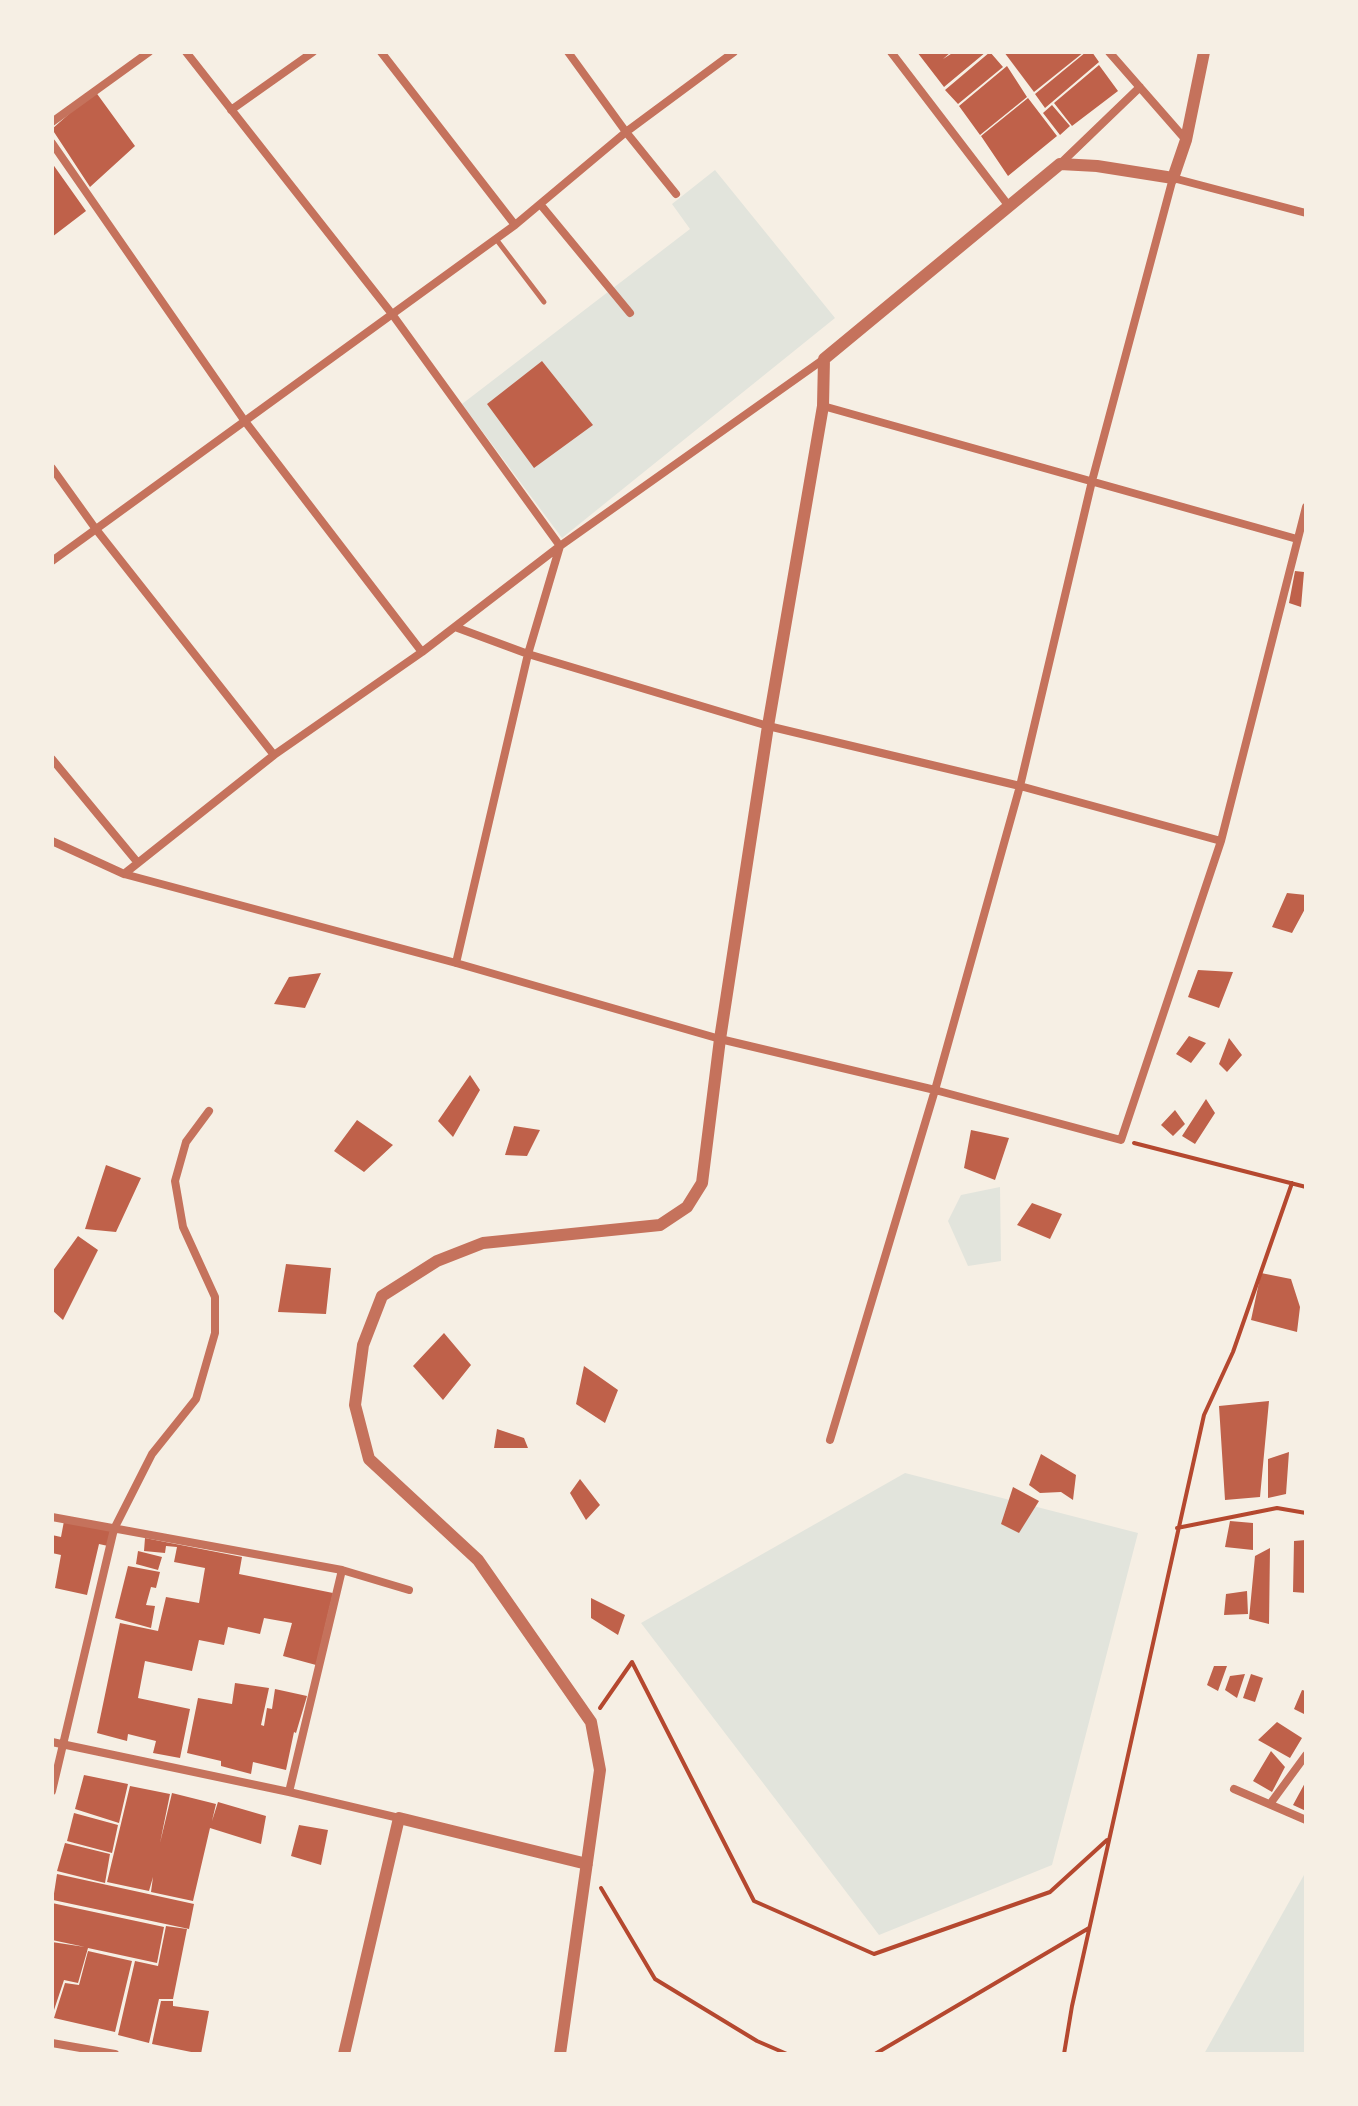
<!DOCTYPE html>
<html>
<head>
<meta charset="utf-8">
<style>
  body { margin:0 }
  #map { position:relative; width:1358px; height:2106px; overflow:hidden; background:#f6efe4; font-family:Raleway,sans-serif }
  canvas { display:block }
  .frame { position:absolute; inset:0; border:54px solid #f6efe4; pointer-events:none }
</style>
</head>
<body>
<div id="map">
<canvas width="1358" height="2106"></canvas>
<div class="frame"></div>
</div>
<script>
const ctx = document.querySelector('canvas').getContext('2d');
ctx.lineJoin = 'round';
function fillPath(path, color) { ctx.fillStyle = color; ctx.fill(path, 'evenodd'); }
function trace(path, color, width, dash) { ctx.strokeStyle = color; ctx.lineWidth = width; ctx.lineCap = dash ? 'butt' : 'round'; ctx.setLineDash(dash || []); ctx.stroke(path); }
fillPath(new Path2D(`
  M 715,170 L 835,318 L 562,538 L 462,404 L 690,229 L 672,204 Z
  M 1000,1187 L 1001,1261 L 968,1266 L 948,1221 L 961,1195 Z
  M 905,1473 L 1138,1533 L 1052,1865 L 879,1935 L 641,1623 Z
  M 1304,1875 L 1306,1876 L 1306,2054 L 1204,2054 Z`), '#e2e4dc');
fillPath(new Path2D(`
  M 917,52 L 951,52 L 943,59 L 954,52 L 986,52 L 944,87 Z
  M 990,52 L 1003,67 L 958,104 L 945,90 Z
  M 1004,52 L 1084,52 L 1034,92 Z
  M 1086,52 L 1092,52 L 1099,62 L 1045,108 L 1035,94 Z
  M 1099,65 L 1118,91 L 1072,126 L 1054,103 Z
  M 1007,66 L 1027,97 L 980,135 L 959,106 Z
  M 95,91 L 135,146 L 90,187 L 52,129 Z
  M 1028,98 L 1057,136 L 1008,176 L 981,136 Z
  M 1052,105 L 1070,126 L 1060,135 L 1043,113 Z
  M 52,163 L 86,211 L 52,237 Z
  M 542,361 L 593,425 L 534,468 L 487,404 Z
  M 1295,571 L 1304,572 L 1301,607 L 1289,603 Z
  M 1287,893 L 1306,895 L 1306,907 L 1292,933 L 1272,927 Z
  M 1198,970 L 1233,972 L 1219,1008 L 1188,997 Z
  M 321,973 L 305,1008 L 274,1004 L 289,977 Z
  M 1189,1036 L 1206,1043 L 1191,1063 L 1176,1054 Z
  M 1229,1038 L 1242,1055 L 1227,1072 L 1219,1064 Z
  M 470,1075 L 480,1090 L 453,1137 L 438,1121 Z
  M 1206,1099 L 1215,1113 L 1195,1144 L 1182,1136 Z
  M 1175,1110 L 1185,1124 L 1173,1136 L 1161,1125 Z
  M 357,1120 L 393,1145 L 364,1172 L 334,1151 Z
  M 514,1126 L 540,1130 L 527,1156 L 505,1155 Z
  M 971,1130 L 1009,1138 L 995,1180 L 964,1168 Z
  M 106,1165 L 141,1178 L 116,1232 L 85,1229 Z
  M 1032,1203 L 1062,1214 L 1050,1239 L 1017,1225 Z
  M 78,1236 L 98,1250 L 63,1320 L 52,1310 L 52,1272 Z
  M 286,1264 L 331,1268 L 326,1314 L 278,1312 Z
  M 1261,1273 L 1291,1279 L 1300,1307 L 1297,1332 L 1251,1320 Z
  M 444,1333 L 471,1365 L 443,1400 L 413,1366 Z
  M 584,1366 L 618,1390 L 605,1423 L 576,1404 Z
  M 1269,1401 L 1260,1497 L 1225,1500 L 1219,1406 Z
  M 497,1429 L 524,1438 L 528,1448 L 494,1448 Z
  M 1289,1452 L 1286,1494 L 1268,1498 L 1268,1459 Z
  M 1041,1454 L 1076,1475 L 1073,1500 L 1061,1492 L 1040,1493 L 1029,1485 Z
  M 580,1479 L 600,1505 L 586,1520 L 570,1493 Z
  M 1013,1487 L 1039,1501 L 1019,1533 L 1001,1524 Z
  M 64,1521 L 112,1531 L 108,1546 L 99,1544 L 87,1595 L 55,1588 L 61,1555 L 52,1553 L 52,1535 L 61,1537 Z
  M 1230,1521 L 1253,1523 L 1253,1550 L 1225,1547 Z
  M 145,1538 L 242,1557 L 239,1574 L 333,1593 L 316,1665 L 283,1656 L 292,1623 L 264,1618 L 260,1634 L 228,1627 L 224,1645 L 199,1640 L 192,1671 L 145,1661 L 138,1698 L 190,1709 L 180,1758 L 153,1753 L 156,1741 L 128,1734 L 127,1741 L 97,1733 L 120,1623 L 158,1631 L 166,1597 L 199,1603 L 205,1568 L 174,1562 L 177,1547 L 166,1546 L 165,1553 L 144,1551 Z
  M 1306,1540 L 1306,1593 L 1293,1592 L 1294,1541 Z
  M 1270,1548 L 1269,1624 L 1249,1619 L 1255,1556 Z
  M 138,1551 L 162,1557 L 158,1570 L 136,1564 Z
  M 128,1566 L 160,1572 L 156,1588 L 151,1587 L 146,1605 L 155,1606 L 151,1628 L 115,1618 Z
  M 1247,1591 L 1248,1614 L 1224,1615 L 1226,1594 Z
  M 591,1598 L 625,1615 L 618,1635 L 591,1618 Z
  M 1214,1666 L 1227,1666 L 1218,1691 L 1207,1685 Z
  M 1245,1674 L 1237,1698 L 1225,1690 L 1230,1676 Z
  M 1251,1674 L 1263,1678 L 1255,1702 L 1243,1698 Z
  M 235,1683 L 269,1688 L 261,1725 L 264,1726 L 267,1708 L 272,1709 L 275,1689 L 307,1696 L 296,1733 L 294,1732 L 286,1770 L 253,1762 L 251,1774 L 221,1766 L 221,1761 L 187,1753 L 198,1698 L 232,1704 Z
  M 1302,1690 L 1306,1691 L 1306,1715 L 1294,1709 Z
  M 1277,1722 L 1302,1738 L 1290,1758 L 1258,1740 Z
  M 1271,1751 L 1285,1767 L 1272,1792 L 1253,1781 Z
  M 84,1775 L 128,1784 L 119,1823 L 75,1809 Z
  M 1306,1781 L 1306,1811 L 1293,1805 Z
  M 130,1786 L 170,1794 L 160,1843 L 172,1793 L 216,1804 L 212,1821 L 218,1802 L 266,1816 L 261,1844 L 210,1828 L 193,1901 L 151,1892 L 153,1877 L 149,1891 L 107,1882 Z
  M 74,1813 L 118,1825 L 112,1853 L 67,1841 Z
  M 299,1825 L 328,1830 L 321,1865 L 291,1856 Z
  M 65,1843 L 110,1854 L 105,1883 L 57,1871 Z
  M 57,1874 L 194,1904 L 189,1929 L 53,1900 Z
  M 52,1903 L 164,1927 L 157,1963 L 88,1948 L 78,1983 L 64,1980 L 52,2016 L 52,1942 L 85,1947 L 52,1940 Z
  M 166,1926 L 187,1929 L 173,1999 L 159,1999 L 149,2043 L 118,2035 L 135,1961 L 158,1966 Z
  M 88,1951 L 132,1961 L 115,2032 L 54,2018 L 65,1983 L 79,1985 Z
  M 161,2001 L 173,2001 L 173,2006 L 209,2011 L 201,2054 L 152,2044 Z`), '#bf614a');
trace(new Path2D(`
  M 1134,1143 L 1306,1187
  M 1177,1528 L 1277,1508 L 1306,1513
  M 600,1708 L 632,1662 L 754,1901 L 874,1954 L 1050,1892 L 1107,1840
  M 601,1888 L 655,1979 L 757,2041 L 787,2054
  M 875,2054 L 1089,1928
  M 1064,2054 L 1072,2006 L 1204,1415 L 1233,1352 L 1292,1183`), '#b5482f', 4);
trace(new Path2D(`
  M 496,239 L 544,302`), '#c5725c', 5);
trace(new Path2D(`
  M 186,52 L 392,314 L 560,546 L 528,654 L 456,963
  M 381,52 L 515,225
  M 568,52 L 626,132 L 676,194
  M 891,52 L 1008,205
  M 1109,52 L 1186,140
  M 231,110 L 313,52
  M 52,122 L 149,52
  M 52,143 L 244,420 L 422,652
  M 1060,164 L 1140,87
  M 540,204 L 630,313
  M 823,406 L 1297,539
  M 52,468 L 95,528 L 274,755
  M 52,561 L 515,225 L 626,132 L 734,52
  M 455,627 L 528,654 L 768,726 L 1020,786 L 1221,841
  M 52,759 L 138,863
  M 52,841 L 124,874 L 456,963 L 720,1039 L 935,1090 L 1121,1140 L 1221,841 L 1306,507
  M 124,874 L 274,755 L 422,652 L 560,546 L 824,359
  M 830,1440 L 935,1090 L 1020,786 L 1092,481 L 1173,178 L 1306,213
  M 52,1517 L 342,1570 L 409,1590
  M 52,1742 L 289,1792 L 399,1818
  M 1234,1789 L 1306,1820
  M 52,1791 L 114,1529 L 152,1454 L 196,1399 L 215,1333 L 215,1297 L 183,1227 L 175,1181 L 186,1142 L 209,1111
  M 289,1792 L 342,1570
  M 1270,1804 L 1306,1755
  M 52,2043 L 115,2054`), '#c5725c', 8);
trace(new Path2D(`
  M 344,2054 L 399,1818 L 587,1864
  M 560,2054 L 600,1770 L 591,1722 L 478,1560 L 369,1459 L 355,1405 L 363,1345 L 382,1296 L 437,1261 L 483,1243 L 660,1225 L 687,1207 L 702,1183 L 720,1039 L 768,726 L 823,406 L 824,359 L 1060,164 L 1097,166 L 1173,178 L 1186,140 L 1204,52`), '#c5725c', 12);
</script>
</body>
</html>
